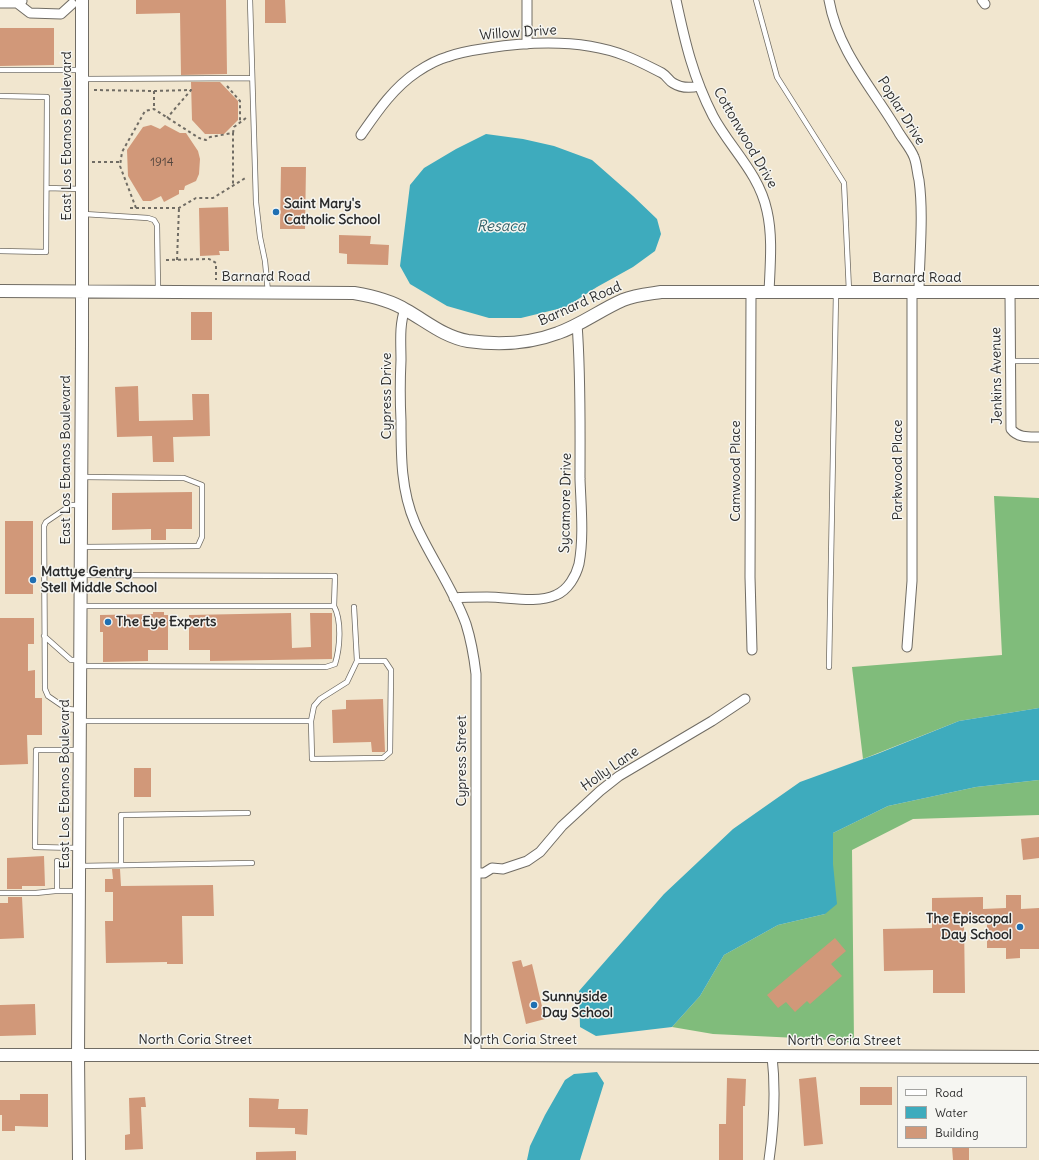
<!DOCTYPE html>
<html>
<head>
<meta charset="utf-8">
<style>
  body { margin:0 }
  #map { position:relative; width:1039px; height:1160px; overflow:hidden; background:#f1e6cf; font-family:Delius,sans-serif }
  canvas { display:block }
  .legend { position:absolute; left:897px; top:1076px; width:130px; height:72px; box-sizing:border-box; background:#f6f6f2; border:1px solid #a5a5a2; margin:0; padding:5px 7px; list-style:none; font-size:12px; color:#2b2b2b }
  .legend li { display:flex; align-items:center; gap:8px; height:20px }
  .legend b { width:20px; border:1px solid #a5a5a2 }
</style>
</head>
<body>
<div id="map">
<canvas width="1039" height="1160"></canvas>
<ul class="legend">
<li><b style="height:5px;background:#fff"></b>Road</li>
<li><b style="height:11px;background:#3eabbd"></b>Water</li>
<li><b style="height:11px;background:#d19879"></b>Building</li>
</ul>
</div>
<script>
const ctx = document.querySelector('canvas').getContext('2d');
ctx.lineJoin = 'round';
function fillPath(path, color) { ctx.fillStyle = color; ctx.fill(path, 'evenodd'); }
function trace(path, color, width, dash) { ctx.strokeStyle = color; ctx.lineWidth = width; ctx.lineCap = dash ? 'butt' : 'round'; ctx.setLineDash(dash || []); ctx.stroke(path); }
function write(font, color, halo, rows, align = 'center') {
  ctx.font = font + ' Delius,sans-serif'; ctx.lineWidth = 3; ctx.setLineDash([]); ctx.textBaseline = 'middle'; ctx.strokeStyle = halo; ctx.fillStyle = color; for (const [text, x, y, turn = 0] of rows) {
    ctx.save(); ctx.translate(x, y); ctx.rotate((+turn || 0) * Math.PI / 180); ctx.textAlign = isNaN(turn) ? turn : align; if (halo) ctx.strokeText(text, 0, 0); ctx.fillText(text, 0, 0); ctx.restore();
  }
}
fillPath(new Path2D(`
  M 994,496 L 1039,498 L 1039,708 L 959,721 L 863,759 L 852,667 L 1002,655 Z
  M 1039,780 L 1039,815 L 913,819 L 852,850 L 854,1043 L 819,1039 L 713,1034 L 672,1027 L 700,996 L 724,955 L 778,925 L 825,914 L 833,864 L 833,833 L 888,806 L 976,787 Z`), '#80bc7b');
fillPath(new Path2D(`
  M 486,134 L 523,139 L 554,146 L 592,160 L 633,196 L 657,219 L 661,234 L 655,251 L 633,267 L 597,287 L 566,307 L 521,318 L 489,318 L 447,306 L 410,284 L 400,266 L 410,185 L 424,168 L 456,149 Z
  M 1039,708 L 1039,780 L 976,787 L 888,806 L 833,833 L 833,864 L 837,904 L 825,914 L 778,925 L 724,955 L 700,996 L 672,1027 L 596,1036 L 580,1027 L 579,991 L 664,894 L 733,829 L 800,782 L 877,754 L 959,721 Z
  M 597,1072 L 604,1083 L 580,1160 L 527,1160 L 530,1146 L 545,1115 L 565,1080 L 574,1074 Z`), '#3eabbd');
fillPath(new Path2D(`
  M 136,0 L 226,0 L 227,74 L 181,75 L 180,13 L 136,14 Z
  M 265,0 L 285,0 L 286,23 L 265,23 Z
  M 0,28 L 54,28 L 54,65 L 0,66 Z
  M 191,82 L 220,82 L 238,101 L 238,120 L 224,134 L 205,134 L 192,120 Z
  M 151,125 L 160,129 L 165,125 L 180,133 L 186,133 L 198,151 L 200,159 L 199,174 L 196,181 L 185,186 L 184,190 L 179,190 L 179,194 L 164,202 L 161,196 L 151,201 L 143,201 L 128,176 L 127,150 L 143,127 Z
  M 281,167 L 306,167 L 305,229 L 280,229 Z
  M 228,207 L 229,251 L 219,251 L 220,255 L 200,256 L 199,208 Z
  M 339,235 L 371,236 L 370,244 L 389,245 L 388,265 L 347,264 L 347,254 L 339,253 Z
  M 191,312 L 212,312 L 212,340 L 191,340 Z
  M 138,386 L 139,421 L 193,420 L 192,394 L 209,394 L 210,436 L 173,437 L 174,462 L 153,462 L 152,436 L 117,437 L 115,387 Z
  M 192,492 L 192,529 L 166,529 L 166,540 L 151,540 L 151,529 L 112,530 L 112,493 Z
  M 5,521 L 33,521 L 33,594 L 5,594 Z
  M 153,612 L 164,612 L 164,615 L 168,615 L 168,650 L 148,650 L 148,661 L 103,662 L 103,632 L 100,632 L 100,615 L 153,614 Z
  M 291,613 L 292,648 L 311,647 L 310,613 L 332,613 L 332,659 L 210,661 L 210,650 L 189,650 L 189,615 Z
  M 0,618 L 34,618 L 34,644 L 28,644 L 28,671 L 35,670 L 35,698 L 42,698 L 42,735 L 27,735 L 28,764 L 0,765 Z
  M 383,699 L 385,752 L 372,752 L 371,742 L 333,743 L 332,710 L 346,709 L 346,700 Z
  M 134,768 L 151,768 L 151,797 L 134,797 Z
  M 1039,837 L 1039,858 L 1023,860 L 1021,839 Z
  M 44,856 L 45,886 L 22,886 L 22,889 L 7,889 L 7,858 Z
  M 112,869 L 120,869 L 121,886 L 213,885 L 214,916 L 182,916 L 183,964 L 167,964 L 167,962 L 106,963 L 105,921 L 113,921 L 113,892 L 105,892 L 105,879 L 113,879 Z
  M 1006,895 L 1021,895 L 1021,909 L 1039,908 L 1039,949 L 1020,949 L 1020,958 L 1006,959 L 1006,948 L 987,948 L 987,923 L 964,923 L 965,993 L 933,993 L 933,970 L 884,971 L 883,929 L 932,928 L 932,898 L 983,897 L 983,909 L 1006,908 Z
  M 8,897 L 22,897 L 24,938 L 0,939 L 0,903 L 8,903 Z
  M 835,938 L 846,951 L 831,964 L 842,976 L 810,1004 L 807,1001 L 795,1012 L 786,1002 L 778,1008 L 767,995 Z
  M 521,960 L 523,967 L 532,964 L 545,1019 L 526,1024 L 512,962 Z
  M 35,1004 L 36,1035 L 0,1036 L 0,1005 Z
  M 816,1077 L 823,1144 L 804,1146 L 799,1079 Z
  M 727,1078 L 746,1079 L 745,1106 L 743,1106 L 743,1160 L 719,1160 L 719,1124 L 726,1124 Z
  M 860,1087 L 892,1087 L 892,1105 L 860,1105 Z
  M 20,1094 L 48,1094 L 48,1127 L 15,1126 L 15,1131 L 2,1131 L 2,1115 L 0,1115 L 0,1100 L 20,1100 Z
  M 145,1097 L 146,1107 L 141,1107 L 143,1149 L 125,1150 L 125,1135 L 130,1134 L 129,1098 Z
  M 249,1098 L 279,1099 L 278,1109 L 308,1109 L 307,1135 L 295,1134 L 295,1128 L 249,1127 Z
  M 952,1147 L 969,1147 L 969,1160 L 953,1160 Z
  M 296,1151 L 296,1160 L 256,1160 L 256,1152 Z`), '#d19879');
const service = new Path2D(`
  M 250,0 L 256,202 L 260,237 L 265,261 L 268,292
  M 756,0 L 777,77 L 844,183 L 849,291
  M 0,70 L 82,70
  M 84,79 L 252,78
  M 0,96 L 47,97 L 46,252 L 0,251
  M 47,188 L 81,189
  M 84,214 L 148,218 L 154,220 L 157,225 L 158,290
  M 1010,361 L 1039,361
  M 81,477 L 184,478 L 202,485 L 202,537 L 198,546 L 82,547
  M 81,606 L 334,606 L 335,576 L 82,575
  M 44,636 L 71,660 L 80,660
  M 80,666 L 326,667 L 335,664 C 340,648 342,621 334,606
  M 829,667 L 836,293
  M 79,710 L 67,709 L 48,696 L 45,689 L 44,526 L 46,522 L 71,505 L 81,505
  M 80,721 L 311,721 L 312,759 L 383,758 L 390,752 L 391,670 L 385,661 L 357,661 L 354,607
  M 311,721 L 314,706 L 320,699 L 347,682 L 357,661
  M 78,848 L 35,847 L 36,750 L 78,750
  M 57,861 L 57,891
  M 121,865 L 121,815 L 248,813
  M 79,866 L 252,863
  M 0,893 L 36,893 L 55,891 L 77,891`);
const minor = new Path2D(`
  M 676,0 C 685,42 693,77 713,116 C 730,148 759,173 767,211 C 773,237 770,266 769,293
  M 829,0 C 838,52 874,90 899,133 C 904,141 911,149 914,157 C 917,164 917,173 919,180 C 924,217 919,256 919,293
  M 982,0 L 985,4
  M 0,3 L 17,3 L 22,1
  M 17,3 L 30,13 L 61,14 L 72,4
  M 527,44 L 527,0
  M 361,135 C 377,112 393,88 417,72 C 426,66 436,60 447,57 C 460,52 474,50 488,48 C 534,41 583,39 626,56 C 639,61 650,67 662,73 C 667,76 669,81 673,83 C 681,88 691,88 699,86
  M 1010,292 L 1011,429 C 1018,438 1029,437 1039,437
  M 751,293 L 750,577 L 752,650
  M 405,309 C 399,325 401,344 401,360 C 400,381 400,401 401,421 C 401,456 401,491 415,523 C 430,557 453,588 466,624 C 471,640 474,657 476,674 L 476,1055
  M 454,598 C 465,597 476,597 487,597 C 509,597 536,604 556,595 C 568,590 576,576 579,564 C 584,537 581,507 580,479 C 580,428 581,376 577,324
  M 907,647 L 912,581 L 912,293
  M 476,873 L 484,873 L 492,868 L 503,869 L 527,861 L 540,852 L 562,826 L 600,791 L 619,776 L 712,721 L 745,699
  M 769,1160 C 774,1125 776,1091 772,1056`);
const tertiary = new Path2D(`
  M 0,291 L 354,293 C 372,296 390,300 406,310 C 426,321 444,337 468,341 C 497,345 529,344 558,333 C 581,325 600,310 623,300 C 635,295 648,294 661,292 L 1039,292
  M 0,1055 L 476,1055 L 1039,1057
  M 79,1160 L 78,1055 L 82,344 L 82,0`);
trace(service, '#706c64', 6);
trace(minor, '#706c64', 11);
trace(tertiary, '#706c64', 14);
trace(new Path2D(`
  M 227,86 L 240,101 L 240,123
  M 94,90 L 154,91 L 154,109
  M 154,91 L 191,90 L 167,118
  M 233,133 L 234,127 L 246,118
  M 92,162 L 121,162
  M 130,208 L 179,208 L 196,198 L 213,198 L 247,177
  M 136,208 L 120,166 L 122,152 L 145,111 L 154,109 L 199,138 L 206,140 L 210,137 L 233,133 L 233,185
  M 166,260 L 209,259 L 216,263 L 216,280
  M 177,260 L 179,208`), '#706c64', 2, [3, 3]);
trace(service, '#fff', 4.5);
trace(minor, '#fff', 9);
trace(tertiary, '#fff', 12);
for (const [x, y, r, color] of [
  [276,212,4,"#1f6fb2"],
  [33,580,4,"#1f6fb2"],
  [108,622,4,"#1f6fb2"],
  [1020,927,4,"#1f6fb2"],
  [534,1005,4,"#1f6fb2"]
]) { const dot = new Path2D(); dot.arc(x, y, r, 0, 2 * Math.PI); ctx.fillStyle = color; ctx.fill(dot); trace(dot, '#f6f6f2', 1.5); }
write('12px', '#54463e', null, [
  ["1914",162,163]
]);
write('14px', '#2b2b2b', '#f6f6f2', [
  ["Willow Drive",518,33,-4],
  ["Poplar Drive",901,111,58],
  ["East Los Ebanos Boulevard",67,136,-90],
  ["Cottonwood Drive",745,138,60],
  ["Barnard Road",266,277],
  ["Barnard Road",917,278],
  ["Barnard Road",580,304,-24],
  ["Jenkins Avenue",997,376,-91],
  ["Cypress Drive",387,396,-90],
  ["East Los Ebanos Boulevard",66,460,-90],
  ["Parkwood Place",898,470,-90],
  ["Camwood Place",736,471,-90],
  ["Sycamore Drive",566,503,-89],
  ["Cypress Street",462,761,-90],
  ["Holly Lane",610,769,-35],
  ["East Los Ebanos Boulevard",65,784,-90],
  ["North Coria Street",195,1040],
  ["North Coria Street",520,1040],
  ["North Coria Street",844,1041]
]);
write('bold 14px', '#2b2b2b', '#f6f6f2', [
  ["Saint Mary's",284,204],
  ["Catholic School",284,220],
  ["Mattye Gentry",41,572],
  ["Stell Middle School",41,588],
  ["The Eye Experts",116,622],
  ["The Episcopal",1012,919,"right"],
  ["Day School",1012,935,"right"],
  ["Sunnyside",542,997],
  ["Day School",542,1013]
], 'left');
write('italic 15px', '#335e65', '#f6f6f2', [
  ["Resaca",501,227]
]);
</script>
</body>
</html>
